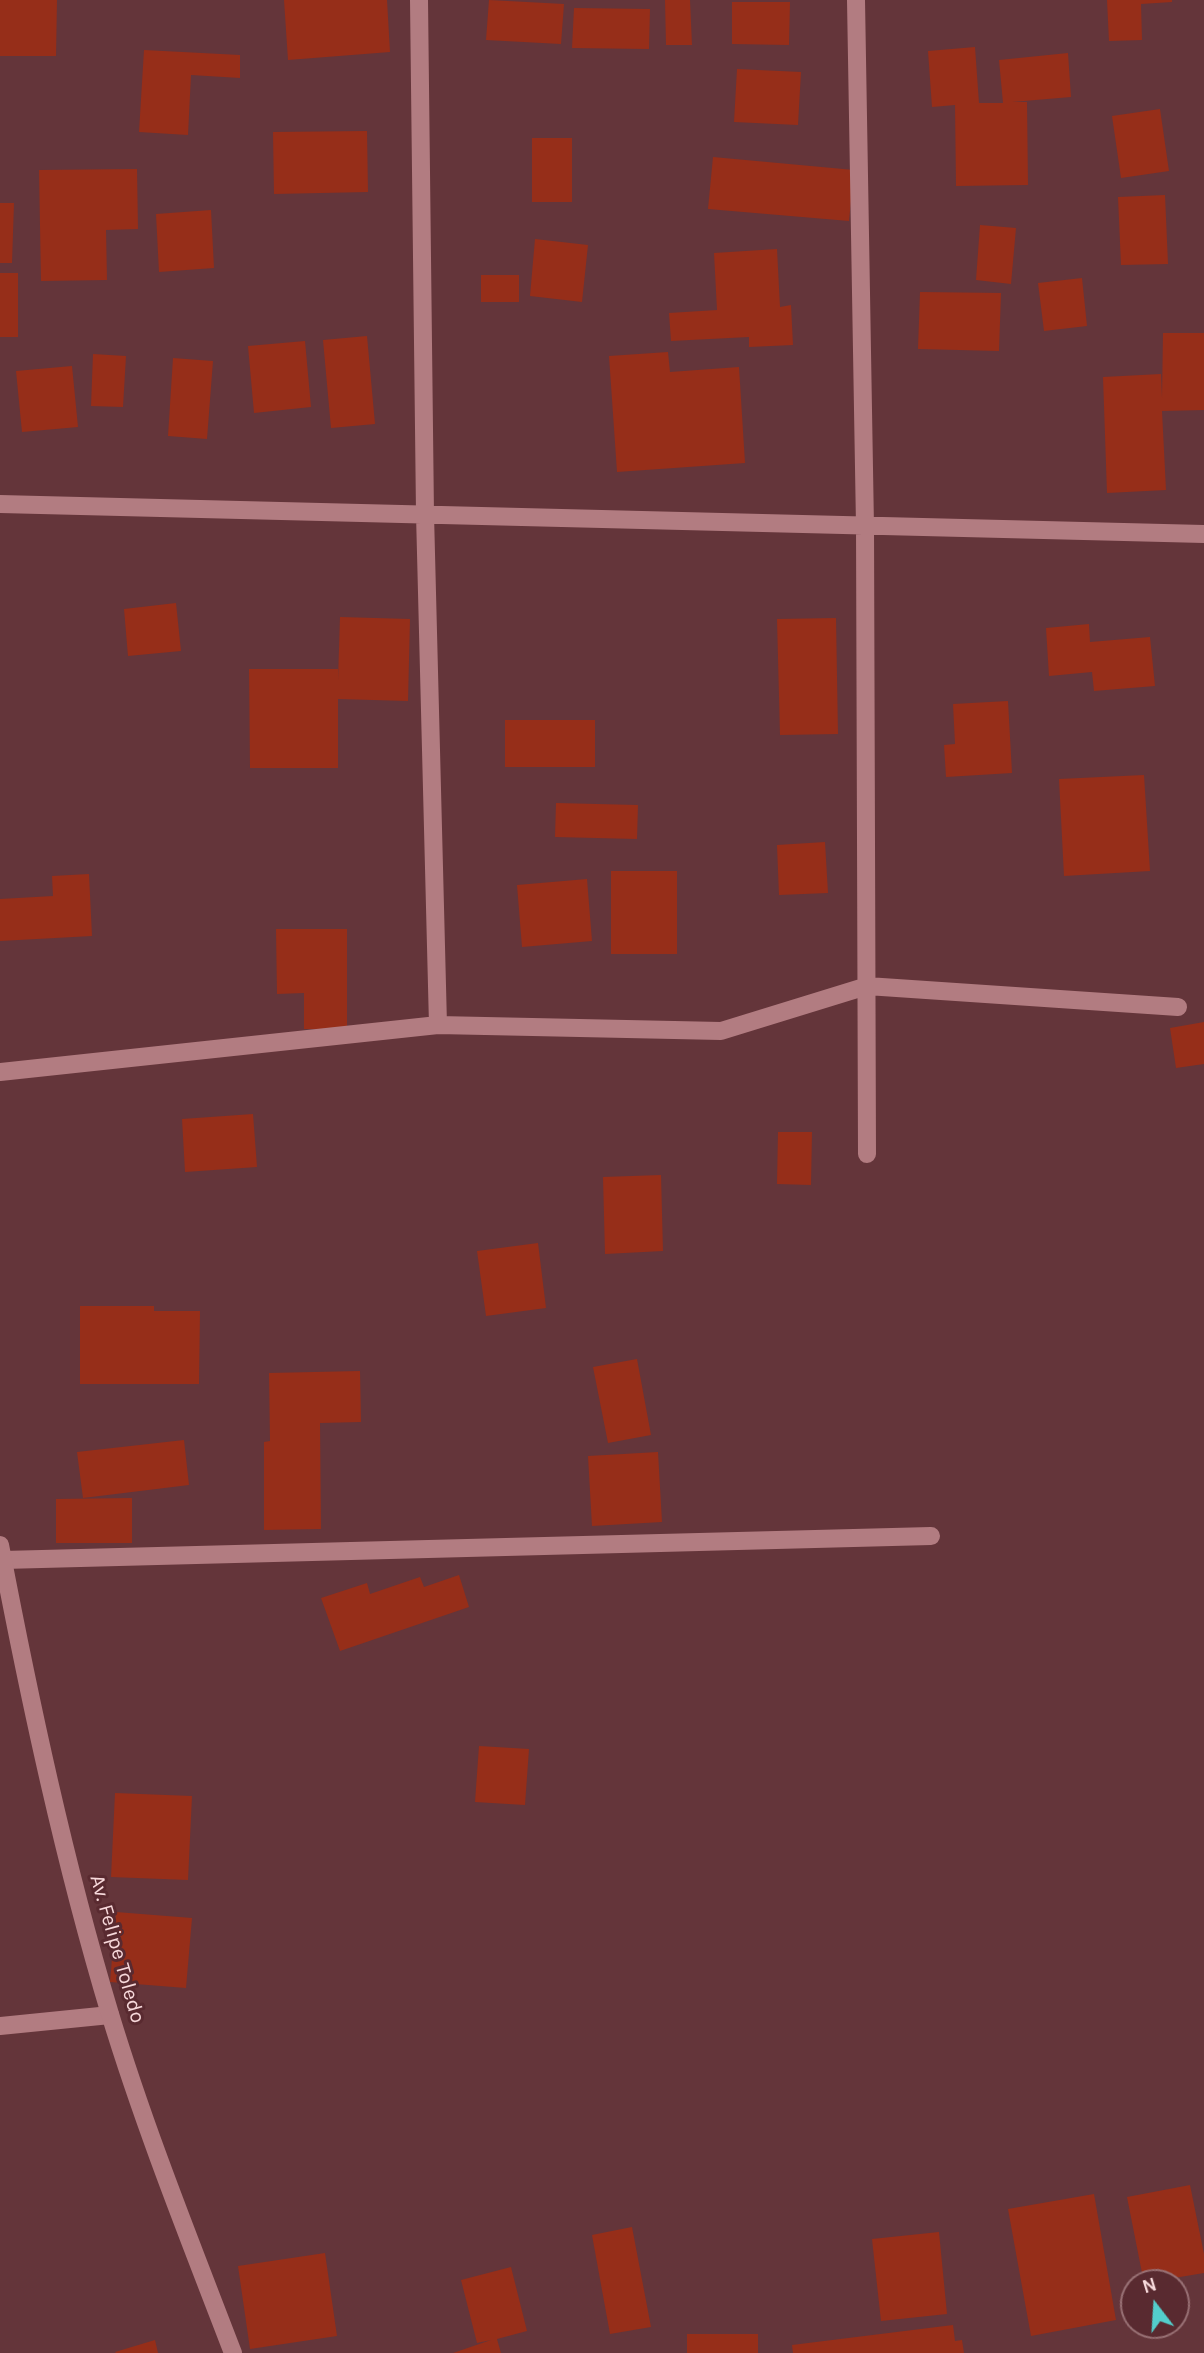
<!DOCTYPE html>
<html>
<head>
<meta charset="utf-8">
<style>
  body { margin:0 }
  #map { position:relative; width:1204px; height:2353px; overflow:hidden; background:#64353a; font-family:Karla,sans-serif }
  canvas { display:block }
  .north { position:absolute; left:1120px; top:2269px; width:70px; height:70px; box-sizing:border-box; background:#592a30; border:2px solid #987074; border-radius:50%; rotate:343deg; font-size:19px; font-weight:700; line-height:28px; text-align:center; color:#f7d9db }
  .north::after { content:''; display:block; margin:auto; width:24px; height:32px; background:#53cdcb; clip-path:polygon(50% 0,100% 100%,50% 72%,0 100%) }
</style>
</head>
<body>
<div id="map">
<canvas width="1204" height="2353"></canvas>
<div class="north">N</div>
</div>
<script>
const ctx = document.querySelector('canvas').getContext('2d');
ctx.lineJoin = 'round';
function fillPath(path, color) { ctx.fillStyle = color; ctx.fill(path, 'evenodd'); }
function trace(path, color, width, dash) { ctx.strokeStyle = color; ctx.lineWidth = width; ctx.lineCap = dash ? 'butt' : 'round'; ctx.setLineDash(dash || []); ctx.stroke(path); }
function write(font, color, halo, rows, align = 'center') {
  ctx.font = font + ' Karla,sans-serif'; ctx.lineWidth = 6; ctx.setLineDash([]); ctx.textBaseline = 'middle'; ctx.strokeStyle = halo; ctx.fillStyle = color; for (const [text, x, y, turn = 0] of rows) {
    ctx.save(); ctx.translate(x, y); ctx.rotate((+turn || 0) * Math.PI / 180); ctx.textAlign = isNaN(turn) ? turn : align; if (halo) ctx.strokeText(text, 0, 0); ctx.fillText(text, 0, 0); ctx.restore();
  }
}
fillPath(new Path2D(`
  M 0,0 L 57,0 L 56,56 L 0,56 Z
  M 284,0 L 387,0 L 390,52 L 288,60 Z
  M 489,0 L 564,4 L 561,44 L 486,40 Z
  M 665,0 L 690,0 L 692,45 L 666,45 Z
  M 1107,0 L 1172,0 L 1172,2 L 1141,4 L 1142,40 L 1109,41 Z
  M 732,2 L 790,2 L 789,45 L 732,44 Z
  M 574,8 L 650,9 L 649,49 L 572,48 Z
  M 975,47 L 979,103 L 1003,103 L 999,60 L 1068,53 L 1071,97 L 1012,102 L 1027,102 L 1028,185 L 956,186 L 955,105 L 932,107 L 928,51 Z
  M 144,50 L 240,55 L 240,78 L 191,75 L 188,135 L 139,132 Z
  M 737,69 L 801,72 L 798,125 L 734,122 Z
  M 1160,109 L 1169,171 L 1121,178 L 1112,116 Z
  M 367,131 L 368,192 L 274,194 L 273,132 Z
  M 532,138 L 572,138 L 572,202 L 532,202 Z
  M 713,157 L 854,170 L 849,221 L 708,209 Z
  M 137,169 L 138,229 L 106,230 L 107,280 L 41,281 L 39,170 Z
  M 1165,195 L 1168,264 L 1121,265 L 1118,197 Z
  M 0,203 L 14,203 L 12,263 L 0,263 Z
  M 211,210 L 214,268 L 159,272 L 156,214 Z
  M 980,225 L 1016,228 L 1011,284 L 976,280 Z
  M 535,239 L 588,245 L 582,302 L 530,296 Z
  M 777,249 L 780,307 L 791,305 L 793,345 L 749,347 L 749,337 L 671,341 L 669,313 L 717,310 L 714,253 Z
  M 0,273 L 18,273 L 18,337 L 0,337 Z
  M 481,275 L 519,275 L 519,302 L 481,302 Z
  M 1082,278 L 1087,326 L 1044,331 L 1038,283 Z
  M 920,292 L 1001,293 L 999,351 L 918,349 Z
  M 1163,333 L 1204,333 L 1204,410 L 1162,411 L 1166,490 L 1107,493 L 1103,377 L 1161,374 L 1162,398 Z
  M 367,336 L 375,424 L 331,428 L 323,340 Z
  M 305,341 L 311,407 L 254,413 L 248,346 Z
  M 668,352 L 670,372 L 739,367 L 745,463 L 617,472 L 609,356 Z
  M 93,354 L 126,356 L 123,407 L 91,406 Z
  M 173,358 L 213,361 L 207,439 L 168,436 Z
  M 72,366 L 78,427 L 22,432 L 16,371 Z
  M 176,603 L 181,651 L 128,656 L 124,609 Z
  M 340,617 L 410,619 L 408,701 L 338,699 L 338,768 L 250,768 L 249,669 L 338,669 L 338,680 Z
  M 836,618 L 838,734 L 780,735 L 777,619 Z
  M 1089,624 L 1090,642 L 1150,637 L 1155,686 L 1094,691 L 1092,672 L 1049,676 L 1046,628 Z
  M 1008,701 L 1012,773 L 946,777 L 944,745 L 955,744 L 953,704 Z
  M 505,720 L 595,720 L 595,767 L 505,767 Z
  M 1144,775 L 1150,871 L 1064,876 L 1059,779 Z
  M 556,803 L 638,805 L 637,839 L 555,837 Z
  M 825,842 L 828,893 L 779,895 L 777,845 Z
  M 611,871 L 677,871 L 677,954 L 611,954 Z
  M 89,874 L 92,936 L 0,941 L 0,899 L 53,896 L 52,876 Z
  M 587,879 L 592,941 L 522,947 L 517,885 Z
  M 276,929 L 347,929 L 347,1029 L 304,1029 L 304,993 L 277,994 Z
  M 1204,1022 L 1204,1064 L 1176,1068 L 1170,1028 Z
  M 253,1114 L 257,1167 L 185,1172 L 182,1119 Z
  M 778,1132 L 812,1132 L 811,1185 L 777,1184 Z
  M 661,1175 L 663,1251 L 605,1254 L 603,1177 Z
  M 538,1243 L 546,1308 L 486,1316 L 477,1251 Z
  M 80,1306 L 154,1306 L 154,1311 L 200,1311 L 199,1384 L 80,1384 Z
  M 637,1359 L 651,1435 L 608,1443 L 593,1367 Z
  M 360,1371 L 361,1422 L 320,1423 L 321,1529 L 264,1530 L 264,1442 L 270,1441 L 269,1373 Z
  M 184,1440 L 189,1485 L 83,1498 L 77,1452 Z
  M 658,1452 L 662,1522 L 592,1526 L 588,1456 Z
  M 132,1498 L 132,1543 L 56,1543 L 56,1499 Z
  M 459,1575 L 469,1607 L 340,1651 L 321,1598 L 367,1583 L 370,1594 L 420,1577 L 424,1587 Z
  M 479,1746 L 529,1749 L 525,1805 L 475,1802 Z
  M 115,1793 L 192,1796 L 188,1880 L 111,1877 Z
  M 116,1912 L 192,1918 L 186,1988 L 110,1982 Z
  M 1190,2185 L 1204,2254 L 1204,2273 L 1144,2283 L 1127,2197 Z
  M 1094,2194 L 1116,2320 L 1031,2336 L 1008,2209 Z
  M 632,2227 L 651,2327 L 610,2334 L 592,2235 Z
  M 939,2232 L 947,2314 L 881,2321 L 872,2239 Z
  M 325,2253 L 337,2336 L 250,2349 L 238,2266 Z
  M 511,2267 L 527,2331 L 497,2339 L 501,2353 L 453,2353 L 491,2340 L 477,2343 L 461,2280 Z
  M 953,2325 L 955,2341 L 962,2340 L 964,2353 L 793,2353 L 792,2345 Z
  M 687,2334 L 758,2334 L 758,2353 L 687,2353 Z
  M 155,2340 L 158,2353 L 116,2353 L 115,2352 Z`), '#962e19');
trace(new Path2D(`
  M 3,1560 L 931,1536`), '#b27c81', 18);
trace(new Path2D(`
  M 419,0 L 425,514 L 438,1025
  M 856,0 L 865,526 L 867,1154
  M 0,504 L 1204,534
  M 0,1072 L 438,1025 L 721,1031 L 867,986 L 1178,1007
  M 0,2026 L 110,2015`), '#b27c81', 18);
trace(new Path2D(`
  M 0,1545 C 30,1702 64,1861 110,2014 C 145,2129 190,2241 233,2353`), '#b27c81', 18);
write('21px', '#f7d9db', '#592a30', [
  ["Av. Felipe Toledo",117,1949,74]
]);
</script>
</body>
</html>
